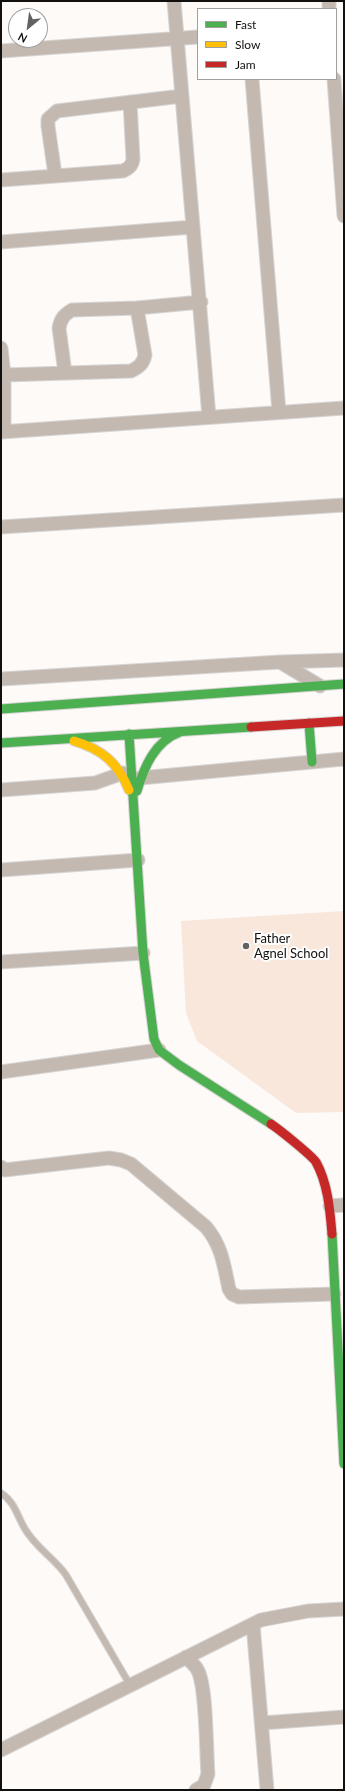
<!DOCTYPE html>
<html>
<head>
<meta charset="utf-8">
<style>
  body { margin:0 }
  #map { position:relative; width:345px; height:1791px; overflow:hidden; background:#fdfaf8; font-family:Lato,sans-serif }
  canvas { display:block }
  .frame { position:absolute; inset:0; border:2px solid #12100f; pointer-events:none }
  .legend { position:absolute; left:197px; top:8px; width:140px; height:72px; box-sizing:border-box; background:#fff; border:1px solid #a09f9f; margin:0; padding:5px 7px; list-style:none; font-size:12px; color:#12100f }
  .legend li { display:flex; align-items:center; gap:8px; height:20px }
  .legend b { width:20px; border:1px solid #a09f9f }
  .north { position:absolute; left:8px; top:8px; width:40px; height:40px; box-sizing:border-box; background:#fff; border:1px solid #a09f9f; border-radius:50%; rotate:209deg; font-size:11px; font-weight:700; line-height:16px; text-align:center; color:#12100f }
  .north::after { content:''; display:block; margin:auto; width:14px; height:18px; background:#646261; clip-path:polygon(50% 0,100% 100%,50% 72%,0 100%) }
</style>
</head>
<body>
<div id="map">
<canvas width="345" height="1791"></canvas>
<div class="frame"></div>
<ul class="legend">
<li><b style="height:5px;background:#4caf50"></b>Fast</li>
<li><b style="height:5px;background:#ffc107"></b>Slow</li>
<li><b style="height:5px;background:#c62828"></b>Jam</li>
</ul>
<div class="north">N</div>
</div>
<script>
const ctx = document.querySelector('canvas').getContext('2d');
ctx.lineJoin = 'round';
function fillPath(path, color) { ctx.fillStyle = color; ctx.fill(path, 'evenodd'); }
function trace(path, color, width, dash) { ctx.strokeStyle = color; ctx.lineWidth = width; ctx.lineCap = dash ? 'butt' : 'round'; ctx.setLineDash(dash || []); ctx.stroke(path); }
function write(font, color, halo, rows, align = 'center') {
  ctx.font = font + ' Lato,sans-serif'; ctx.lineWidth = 4; ctx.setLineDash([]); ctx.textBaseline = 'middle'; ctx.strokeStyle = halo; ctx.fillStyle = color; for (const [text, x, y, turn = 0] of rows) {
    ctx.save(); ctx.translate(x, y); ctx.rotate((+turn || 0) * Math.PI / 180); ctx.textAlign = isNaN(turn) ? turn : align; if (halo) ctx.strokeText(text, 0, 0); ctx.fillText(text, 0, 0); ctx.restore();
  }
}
fillPath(new Path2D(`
  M 344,911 L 344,1112 L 296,1113 L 197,1041 L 186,1013 L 181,921 Z`), '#fae7db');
const lane = new Path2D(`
  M 1,1493 C 15,1502 17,1516 25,1529 C 36,1548 54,1558 66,1575 L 130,1685`);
const street = new Path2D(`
  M 174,1 L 209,417
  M 329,1 L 329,9
  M 1,51 L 198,37
  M 252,79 L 279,412
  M 334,79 L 344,216
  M 55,175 L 48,126 L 48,119 L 57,111 L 182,96
  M 1,180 L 123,171 C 129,168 132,166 133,159 L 130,102
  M 1,242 L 193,227
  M 1,348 L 4,375 L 4,432
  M 65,373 L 59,328 C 61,318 64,315 72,310 L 137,308 L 201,302
  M 4,375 L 131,371 C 139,367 143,364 145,355 L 137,308
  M 1,432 L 344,408
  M 1,527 L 344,505
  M 280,662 L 320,686
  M 1,679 L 280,662 L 344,660
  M 140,778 L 344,759
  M 1,790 L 95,783 L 123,773
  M 1,870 L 138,860
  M 1,962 L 143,953
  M 1,1072 L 159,1050
  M 1,1167 L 5,1170 L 13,1169 L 109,1158 L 121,1160 L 131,1164 L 206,1227 C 222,1246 224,1266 229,1289 L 232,1294 L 239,1297 L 334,1294
  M 330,1206 L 344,1205
  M 253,1624 L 267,1790
  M 186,1657 C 190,1661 194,1664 197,1669 C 207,1684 206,1753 208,1774 L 204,1785 L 196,1790
  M 262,1723 L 344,1717
  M 1,1750 L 261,1620 L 308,1611 L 344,1609`);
const fast = new Path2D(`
  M 1,709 L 344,684
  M 309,723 L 312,762
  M 129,734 L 143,953 L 154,1039 L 159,1050 L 179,1065 L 271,1124
  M 1,743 L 251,727
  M 137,791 C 144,767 155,741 180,732
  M 332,1234 L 344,1464`);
const slow = new Path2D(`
  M 74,741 C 102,749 118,763 129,790`);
const jam = new Path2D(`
  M 251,727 L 344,721
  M 271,1124 C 280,1130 311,1155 316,1162 C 328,1184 330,1210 332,1234`);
trace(lane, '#d7d5d4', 8);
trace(street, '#d7d5d4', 15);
trace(fast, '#d7d5d4', 11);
trace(slow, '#d7d5d4', 11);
trace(jam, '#d7d5d4', 11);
trace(lane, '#c3b9b1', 6);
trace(street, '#c3b9b1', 13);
trace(fast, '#4caf50', 9);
trace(slow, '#ffc107', 9);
trace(jam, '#c62828', 9);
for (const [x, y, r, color] of [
  [246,946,4,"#646261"]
]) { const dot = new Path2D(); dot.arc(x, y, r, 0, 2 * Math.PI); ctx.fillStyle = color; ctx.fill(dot); trace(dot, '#fff', 1.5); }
write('13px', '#12100f', '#fff', [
  ["Father",254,939],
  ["Agnel School",254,954]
], 'left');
</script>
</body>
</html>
